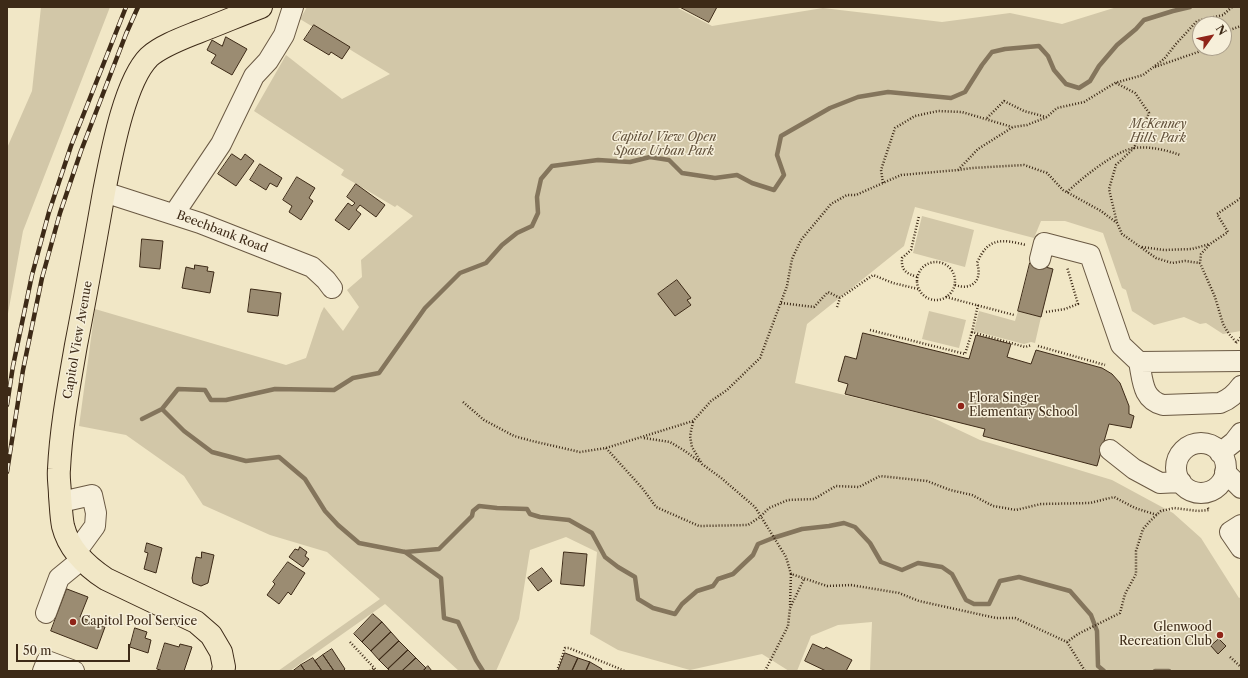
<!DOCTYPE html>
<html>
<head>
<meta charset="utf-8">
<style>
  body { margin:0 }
  #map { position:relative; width:1248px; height:678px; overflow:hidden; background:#f1e7c6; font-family:"Libre Caslon Text",serif }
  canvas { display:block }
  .frame { position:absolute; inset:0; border:8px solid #3d2a17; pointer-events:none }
  .north { position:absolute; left:1192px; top:16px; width:40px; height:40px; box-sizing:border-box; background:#f6efda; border:1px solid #aca08c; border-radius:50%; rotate:57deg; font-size:11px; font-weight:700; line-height:16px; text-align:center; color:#3d2a17 }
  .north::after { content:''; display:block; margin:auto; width:14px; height:18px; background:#8f2418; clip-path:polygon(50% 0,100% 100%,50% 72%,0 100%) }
  .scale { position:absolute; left:16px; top:644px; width:114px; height:18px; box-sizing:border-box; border:2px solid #3d2a17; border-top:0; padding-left:5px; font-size:12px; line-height:14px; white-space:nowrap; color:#3d2a17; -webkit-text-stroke:3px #f6efda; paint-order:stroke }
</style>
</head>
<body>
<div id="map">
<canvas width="1248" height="678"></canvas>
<div class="frame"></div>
<div class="north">N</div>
<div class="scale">50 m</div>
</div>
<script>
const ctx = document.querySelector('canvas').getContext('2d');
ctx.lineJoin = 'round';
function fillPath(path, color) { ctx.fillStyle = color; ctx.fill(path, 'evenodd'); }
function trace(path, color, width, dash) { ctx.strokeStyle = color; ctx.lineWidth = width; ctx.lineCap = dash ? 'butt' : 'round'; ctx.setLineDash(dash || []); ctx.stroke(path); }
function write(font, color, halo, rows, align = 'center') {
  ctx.font = font + ' "Libre Caslon Text",serif'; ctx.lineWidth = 3; ctx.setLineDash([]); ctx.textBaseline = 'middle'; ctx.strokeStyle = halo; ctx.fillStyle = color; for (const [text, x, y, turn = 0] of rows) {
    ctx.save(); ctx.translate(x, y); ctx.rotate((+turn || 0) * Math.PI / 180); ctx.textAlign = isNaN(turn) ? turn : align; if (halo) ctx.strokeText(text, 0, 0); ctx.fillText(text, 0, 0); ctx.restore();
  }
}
fillPath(new Path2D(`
  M 41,7 L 110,7 L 23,231 L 7,319 L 7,148 L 32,91 Z
  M 307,7 L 676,7 L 712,26 L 823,8 L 942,22 L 1010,13 L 1062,24 L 1117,7 L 1241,7 L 1241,331 L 1223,334 L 1206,323 L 1200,324 L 1184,317 L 1154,325 L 1132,311 L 1126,290 L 1122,288 L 1103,233 L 1065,221 L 1041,221 L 1034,238 L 915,207 L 904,246 L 807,324 L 795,383 L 927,415 L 980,440 L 1112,480 L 1173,513 L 1201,538 L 1239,598 L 1241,597 L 1241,671 L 870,671 L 872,622 L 838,625 L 811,636 L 797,671 L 789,671 L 762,654 L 690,670 L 618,650 L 590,634 L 597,552 L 566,537 L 530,550 L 519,619 L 496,671 L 459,671 L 385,604 L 290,671 L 278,671 L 380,599 L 327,552 L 270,535 L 203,505 L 184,476 L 126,435 L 79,426 L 95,309 L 286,365 L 306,358 L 321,313 L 324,307 L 343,331 L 359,307 L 347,290 L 362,277 L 361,260 L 413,216 L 397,205 L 395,207 L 341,175 L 344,170 L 254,111 L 286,55 L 342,99 L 390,74 L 300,19 ZM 1200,24 L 1224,24 L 1224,48 L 1200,48 Z
  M 922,216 L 974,230 L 965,267 L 913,253 Z
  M 929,311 L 966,320 L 959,348 L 922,339 Z
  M 979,311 L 1015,321 L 1018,311 L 1041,317 L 1035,343 L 1031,342 L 1024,344 L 974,331 Z`), '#d2c7a8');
trace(new Path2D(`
  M 162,409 L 184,431 L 212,452 L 246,461 L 279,457 L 305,479 L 325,511 L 338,525 L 359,543 L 405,552 L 439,549 L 472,516 L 473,511 L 479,506 L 497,508 L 527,509 L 530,514 L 540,517 L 569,520 L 592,533 L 605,557 L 618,567 L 635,577 L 638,599 L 653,608 L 675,614 L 682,604 L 697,591 L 713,586 L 718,579 L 733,574 L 753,555 L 758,544 L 773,538 L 802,529 L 829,526 L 844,523 L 855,527 L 870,543 L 881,562 L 902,570 L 918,563 L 942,567 L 952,574 L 966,600 L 974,604 L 989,604 L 1000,581 L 1019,577 L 1070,591 L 1091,615 L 1097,631 L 1098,666 L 1104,671
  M 142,419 L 162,409 L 178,389 L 205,390 L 211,400 L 226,400 L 275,389 L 334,390 L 353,378 L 379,373 L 425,308 L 460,273 L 486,263 L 502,245 L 517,233 L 532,226 L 538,213 L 537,197 L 541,179 L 552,166 L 598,160 L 630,162 L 650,157 L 669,160 L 682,173 L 715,178 L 737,175 L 752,183 L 774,190 L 784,175 L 777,155 L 781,136 L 830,108 L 858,97 L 888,92 L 951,98 L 965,92 L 982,65 L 992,52 L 1005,49 L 1039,46 L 1048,56 L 1054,70 L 1066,84 L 1079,88 L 1090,81 L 1099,66 L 1117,45 L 1136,29 L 1144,20 L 1173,11 L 1190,7
  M 405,552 L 441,578 L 444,618 L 458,622 L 476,660 L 483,671
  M 1155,671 L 1169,671`), '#84755c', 4.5);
const building = new Path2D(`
  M 680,7 L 717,7 L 709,22 Z
  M 314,25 L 350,47 L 342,59 L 331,52 L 329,55 L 304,40 Z
  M 226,37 L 247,49 L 232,75 L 211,63 L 216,55 L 207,50 L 212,40 L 222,46 Z
  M 232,154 L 241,160 L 245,154 L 254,161 L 236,186 L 218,174 Z
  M 260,164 L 282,178 L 277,187 L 270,183 L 266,190 L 250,180 Z
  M 297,177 L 315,188 L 309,198 L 313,201 L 301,220 L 289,212 L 292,206 L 283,200 Z
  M 356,184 L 385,205 L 376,217 L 360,205 L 356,210 L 361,214 L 349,230 L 335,220 L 348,203 L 352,206 L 355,203 L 347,197 Z
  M 142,239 L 163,241 L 160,269 L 140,267 Z
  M 1030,263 L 1053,269 L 1041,317 L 1018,311 Z
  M 195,265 L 208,267 L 207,271 L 214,272 L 210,293 L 182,288 L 186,267 L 194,269 Z
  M 677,280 L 691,298 L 687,300 L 691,305 L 675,316 L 658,294 Z
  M 251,289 L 281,293 L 278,316 L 248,312 Z
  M 863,333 L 969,359 L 976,335 L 1011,344 L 1007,357 L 1031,364 L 1036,350 L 1102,368 L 1112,374 L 1120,383 L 1129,406 L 1129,414 L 1134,416 L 1131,428 L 1109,424 L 1097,466 L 983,436 L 985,429 L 845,394 L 848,384 L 838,381 L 845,356 L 856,359 Z
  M 147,543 L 162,548 L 156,573 L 144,569 L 148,553 L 145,552 Z
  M 300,547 L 307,552 L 305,556 L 309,559 L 303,567 L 289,557 L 295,549 L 298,550 Z
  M 202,552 L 214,555 L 208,583 L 201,586 L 193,583 L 192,578 L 196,557 L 201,558 Z
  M 564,552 L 587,554 L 584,586 L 561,584 Z
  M 288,562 L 305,573 L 291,595 L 288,592 L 279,604 L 267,595 L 275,584 L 273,582 Z
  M 542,568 L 552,581 L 538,591 L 528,578 Z
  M 67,589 L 88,597 L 80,617 L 105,627 L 97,649 L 51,631 Z
  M 373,614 L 382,622 L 362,642 L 354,634 Z
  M 382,622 L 391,632 L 371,651 L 362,642 Z
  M 135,628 L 147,632 L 145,638 L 151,640 L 148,653 L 130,647 Z
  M 391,632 L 399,641 L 379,660 L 371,651 Z
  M 1219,639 L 1226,646 L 1218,654 L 1211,646 Z
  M 399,641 L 408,650 L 388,669 L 379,660 Z
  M 165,643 L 179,647 L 180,644 L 192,647 L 184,671 L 163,671 L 157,669 Z
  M 813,644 L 824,649 L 826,647 L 852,660 L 846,671 L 826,671 L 805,661 Z
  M 332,649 L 345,669 L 343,671 L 334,671 L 323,655 Z
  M 408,650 L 416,658 L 402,671 L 390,671 L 388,669 Z
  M 565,653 L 578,658 L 572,671 L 558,671 Z
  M 323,655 L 334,671 L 322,671 L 315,661 Z
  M 313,658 L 315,661 L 322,671 L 305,671 L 301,665 Z
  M 416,658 L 426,668 L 423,671 L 402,671 Z
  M 578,658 L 590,662 L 586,671 L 572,671 Z
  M 590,662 L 602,669 L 601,671 L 586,671 Z
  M 301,665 L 305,671 L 293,671 Z
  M 428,666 L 432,671 L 423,671 Z`);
fillPath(building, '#9b8c72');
trace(building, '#3d2a17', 1);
const minor = new Path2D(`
  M 104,192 L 200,223 L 312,267 L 326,280 L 332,288
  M 174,214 L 221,144 L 254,76 L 268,61 L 284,35 L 293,7
  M 1040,259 L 1044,243 L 1090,255 L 1121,345 L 1139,362
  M 1241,361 L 1139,362 C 1143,381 1142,399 1163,405 L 1220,403 C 1230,399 1235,394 1241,386
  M1176 468a25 25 0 1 1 50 0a25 25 0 1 1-50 0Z
  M 1110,450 L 1134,469 L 1160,483 L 1181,482
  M 1220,453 L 1234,442 L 1241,433
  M 1225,472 L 1241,488
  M 61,502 L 92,495 L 96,513 L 95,526 L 76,552
  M 1241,525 L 1230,532 L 1241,548
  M 46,613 L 59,578 L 81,560
  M 43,671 L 47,661 L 74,671`);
const major = new Path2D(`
  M 223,671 L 224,667 L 221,652 L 211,635 L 196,622 L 106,579 C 86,566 69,550 63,526 C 61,516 61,506 60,496 C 60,487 58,477 59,469 C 61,427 69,386 76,345 C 86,294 95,243 104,192 C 111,157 124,82 149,57 C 161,46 183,38 198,32 C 219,24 240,15 261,7`);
trace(minor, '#6a5943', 22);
trace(major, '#3d2a17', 24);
trace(new Path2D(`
  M 1224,32 L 1241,26
  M 1155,67 L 1198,52 L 1203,48
  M 1116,83 L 1135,93 L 1149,113 L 1134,148 L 1116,165 L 1109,189 L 1117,223
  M 987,118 L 1004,101 L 1024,111 L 1046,117
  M 958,170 L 978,149 L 1013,127 L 1027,125 L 1047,117 L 1057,108 L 1084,102 L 1115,83 L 1143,75 L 1164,59 L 1176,44 L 1197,21 L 1223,15 L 1232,7
  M 883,183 L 881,170 L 895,128 L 915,116 L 938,111 L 962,112 L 1012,127
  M 1067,192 C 1081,179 1115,151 1134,148 C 1150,146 1166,150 1180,155
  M 1142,247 L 1164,250 L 1192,249 L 1210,244
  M917 281a19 19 0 1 1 38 0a19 19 0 1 1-38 0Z
  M 917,277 C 906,273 901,271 902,258 L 911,250 L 919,216
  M 955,285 C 972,291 983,280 977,263 C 988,237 1002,239 1026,245
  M 946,297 L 1014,315
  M 781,303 L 814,307 L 828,292 L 840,298
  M 978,305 L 972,332 L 1025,347 L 1032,345
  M 837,307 L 840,298 L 873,275 L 893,283 L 918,289
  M 1046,312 L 1065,309 L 1078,304 L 1067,267
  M 870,330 L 965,354 L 972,332
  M 1236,342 L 1229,334 L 1223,324 L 1215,297 L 1200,263 L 1201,254 L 1210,244 L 1228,232 L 1217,214 L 1241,198
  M 1236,343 L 1241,337
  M 1038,346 L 1105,365
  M 463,402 L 484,420 L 514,436 L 532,441 L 580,452 L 606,448 L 693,421 L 711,401 L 727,390 L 760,358 L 787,286 L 792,259 L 801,240 L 831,204 L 847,195 L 856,195 L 901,175 L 958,170 L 972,168 L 1024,165 L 1047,173 L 1063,190 L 1101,211 L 1117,223 L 1122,234 L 1156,258 L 1172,263 L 1185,261 L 1200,263
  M 693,422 L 690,436 L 692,447 L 702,464 L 720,477 L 755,507 L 786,557 L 791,574 L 827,586 L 851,585 L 899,593 L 919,601 L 996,618 L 1015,618 L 1067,642 L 1078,634 L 1120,613 L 1125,594 L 1136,574 L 1136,551 L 1143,529 L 1150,521 L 1161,511 L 1174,508 L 1198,511 L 1209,510 L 1207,506
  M 644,438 L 670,442 L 685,451 L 700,462
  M 606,448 L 643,489 L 656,507 L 699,526 L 748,525 L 760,517 L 769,508 L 788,500 L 814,499 L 836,486 L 859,487 L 880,476 L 927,481 L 950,490 L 972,495 L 993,506 L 1016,510 L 1041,504 L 1090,503 L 1114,497 L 1135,508 L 1157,515
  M 790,605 L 791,574
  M 350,642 L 377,671
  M 1067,642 L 1085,671
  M 1230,657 L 1241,667
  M 370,671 L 374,668
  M 557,671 L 565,648 L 569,648 L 625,671
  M 765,671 L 788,626 L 790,608 L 804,579`), '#3d2a17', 2.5, [1, 2]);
trace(minor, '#f6efda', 20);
trace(major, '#f1e7c6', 22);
const rail = new Path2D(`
  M 7,405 L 13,366 L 32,275 L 49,212 L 71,146 L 126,7
  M 7,472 L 23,370 L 42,278 L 60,213 L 81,151 L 126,34 L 138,7`);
trace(rail, '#3d2a17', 4.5);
trace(rail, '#f6efda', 3, [9]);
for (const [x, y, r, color] of [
  [961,406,4,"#8f2418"],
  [73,622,4,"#8f2418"],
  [1220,635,4,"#8f2418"]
]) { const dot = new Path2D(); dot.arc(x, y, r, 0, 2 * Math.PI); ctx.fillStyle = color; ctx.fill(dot); trace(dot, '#f6efda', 1.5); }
write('italic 12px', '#62513b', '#f6efda', [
  ["McKenney",1158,125],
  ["Hills Park",1158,139],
  ["Capitol View Open",664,138],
  ["Space Urban Park",664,152]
]);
write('12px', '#3d2a17', '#f6efda', [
  ["Beechbank Road",222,232,21],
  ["Capitol View Avenue",78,340,-80]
]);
write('12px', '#3d2a17', '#f6efda', [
  ["Flora Singer",969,399],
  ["Elementary School",969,413],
  ["Capitol Pool Service",81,622],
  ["Glenwood",1212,628,"right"],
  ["Recreation Club",1212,642,"right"]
], 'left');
</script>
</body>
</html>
